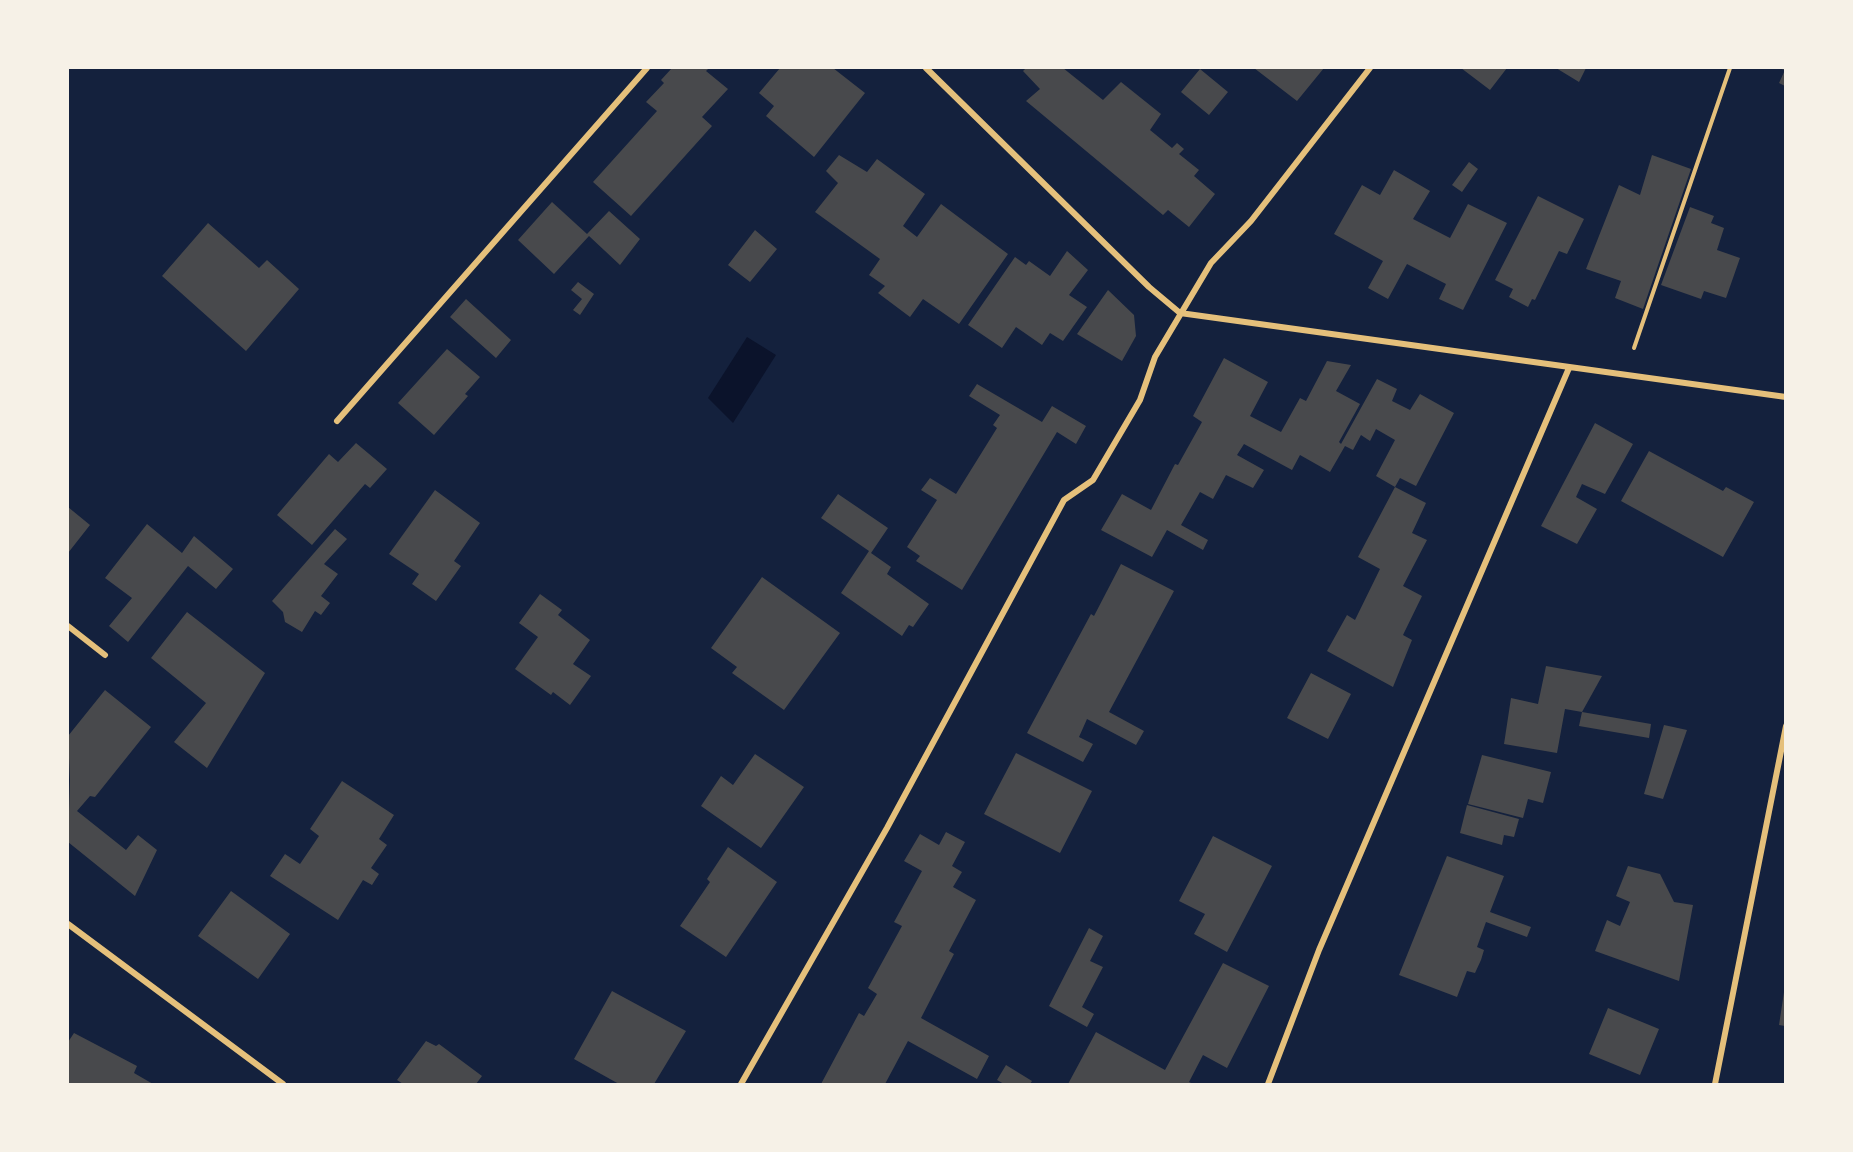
<!DOCTYPE html>
<html>
<head>
<meta charset="utf-8">
<style>
  body { margin:0 }
  #map { position:relative; width:1853px; height:1152px; overflow:hidden; background:#14213d; font-family:Signika,sans-serif }
  canvas { display:block }
  .frame { position:absolute; inset:0; border:69px solid #f6f1e7; pointer-events:none }
</style>
</head>
<body>
<div id="map">
<canvas width="1853" height="1152"></canvas>
<div class="frame"></div>
</div>
<script>
const ctx = document.querySelector('canvas').getContext('2d');
ctx.lineJoin = 'round';
function fillPath(path, color) { ctx.fillStyle = color; ctx.fill(path, 'evenodd'); }
function trace(path, color, width, dash) { ctx.strokeStyle = color; ctx.lineWidth = width; ctx.lineCap = dash ? 'butt' : 'round'; ctx.setLineDash(dash || []); ctx.stroke(path); }
fillPath(new Path2D(`
  M 747,337 L 776,355 L 733,423 L 708,398 Z`), '#0b132b');
fillPath(new Path2D(`
  M 672,68 L 709,68 L 706,71 L 728,89 L 702,117 L 712,126 L 631,216 L 593,182 L 657,111 L 646,102 L 664,83 L 661,80 Z
  M 780,68 L 833,68 L 865,93 L 814,157 L 766,116 L 774,106 L 759,93 Z
  M 1026,68 L 1063,68 L 1103,100 L 1121,82 L 1161,114 L 1150,130 L 1172,148 L 1177,143 L 1184,149 L 1179,154 L 1199,170 L 1194,176 L 1215,194 L 1189,227 L 1168,210 L 1163,215 L 1026,101 L 1040,89 L 1023,71 Z
  M 1254,68 L 1324,68 L 1297,101 Z
  M 1461,68 L 1507,68 L 1490,90 Z
  M 1556,68 L 1586,68 L 1579,82 Z
  M 1778,68 L 1785,68 L 1785,86 L 1779,83 L 1785,70 Z
  M 1200,69 L 1228,92 L 1209,115 L 1181,92 Z
  M 839,155 L 867,172 L 877,159 L 925,194 L 903,226 L 917,237 L 941,204 L 1008,254 L 959,324 L 923,299 L 910,317 L 878,293 L 885,286 L 869,275 L 880,259 L 815,212 L 838,183 L 826,171 Z
  M 1652,155 L 1691,169 L 1643,309 L 1615,298 L 1621,281 L 1586,269 L 1619,185 L 1640,195 Z
  M 1469,162 L 1478,169 L 1462,192 L 1452,185 Z
  M 1394,170 L 1430,191 L 1413,219 L 1450,238 L 1468,204 L 1507,223 L 1463,310 L 1439,299 L 1446,284 L 1407,264 L 1388,299 L 1368,288 L 1383,261 L 1334,234 L 1362,185 L 1380,195 Z
  M 1538,196 L 1584,219 L 1567,254 L 1559,251 L 1535,300 L 1532,299 L 1528,307 L 1509,297 L 1513,289 L 1495,280 Z
  M 552,202 L 587,234 L 609,211 L 640,239 L 620,265 L 589,236 L 554,274 L 518,240 Z
  M 1690,207 L 1714,216 L 1711,223 L 1724,228 L 1717,250 L 1740,258 L 1726,298 L 1704,291 L 1701,299 L 1661,285 Z
  M 208,223 L 259,268 L 267,260 L 299,289 L 246,351 L 162,276 Z
  M 755,230 L 777,249 L 750,282 L 728,265 Z
  M 1067,251 L 1088,270 L 1069,295 L 1087,307 L 1063,341 L 1050,333 L 1042,345 L 1016,327 L 1002,348 L 968,325 L 1015,257 L 1026,265 L 1029,261 L 1050,276 Z
  M 578,282 L 594,294 L 580,315 L 573,310 L 582,299 L 571,290 Z
  M 1108,290 L 1134,315 L 1136,336 L 1122,361 L 1077,334 Z
  M 466,299 L 511,340 L 496,358 L 450,317 Z
  M 447,349 L 480,377 L 465,394 L 468,396 L 434,435 L 398,403 Z
  M 1224,358 L 1268,382 L 1250,416 L 1281,432 L 1300,398 L 1306,401 L 1327,361 L 1351,365 L 1336,391 L 1360,404 L 1339,442 L 1341,444 L 1377,379 L 1397,389 L 1392,401 L 1410,410 L 1420,394 L 1454,413 L 1416,486 L 1400,478 L 1395,487 L 1376,476 L 1395,440 L 1376,429 L 1370,441 L 1361,435 L 1353,450 L 1345,446 L 1330,472 L 1300,455 L 1292,470 L 1244,444 L 1237,455 L 1264,470 L 1253,488 L 1226,475 L 1213,499 L 1200,492 L 1181,525 L 1208,540 L 1203,550 L 1167,530 L 1152,557 L 1101,530 L 1122,494 L 1151,510 L 1175,464 L 1178,465 L 1202,422 L 1193,416 Z
  M 977,384 L 1042,422 L 1052,406 L 1086,426 L 1076,444 L 1057,432 L 962,590 L 916,561 L 920,556 L 907,547 L 937,500 L 921,490 L 930,478 L 956,494 L 997,428 L 993,425 L 1000,415 L 969,396 Z
  M 1595,423 L 1633,444 L 1605,494 L 1582,484 L 1576,497 L 1597,509 L 1577,544 L 1541,526 Z
  M 356,443 L 387,469 L 370,488 L 365,484 L 312,545 L 277,515 L 329,454 L 338,462 Z
  M 1649,451 L 1723,491 L 1726,487 L 1754,502 L 1723,557 L 1621,501 Z
  M 1395,487 L 1426,503 L 1412,533 L 1427,540 L 1403,586 L 1422,596 L 1403,635 L 1412,640 L 1393,687 L 1327,651 L 1347,615 L 1355,620 L 1380,569 L 1358,557 Z
  M 435,490 L 480,523 L 454,561 L 461,566 L 436,601 L 412,584 L 419,574 L 389,554 Z
  M 838,494 L 888,528 L 871,553 L 891,567 L 887,574 L 929,604 L 913,627 L 909,625 L 902,636 L 841,593 L 869,551 L 821,518 Z
  M 68,507 L 90,525 L 68,553 Z
  M 147,524 L 182,553 L 194,536 L 233,569 L 216,589 L 188,566 L 128,642 L 109,626 L 132,598 L 105,578 Z
  M 335,529 L 347,539 L 324,564 L 338,574 L 321,596 L 330,603 L 321,615 L 315,611 L 302,632 L 285,622 L 283,612 L 272,601 Z
  M 1121,564 L 1174,591 L 1109,712 L 1144,731 L 1136,745 L 1087,719 L 1079,737 L 1093,744 L 1083,762 L 1027,733 L 1091,614 L 1094,616 Z
  M 762,577 L 840,633 L 784,710 L 732,673 L 737,667 L 711,648 Z
  M 540,594 L 562,610 L 558,615 L 590,640 L 573,664 L 591,676 L 570,705 L 553,692 L 551,695 L 515,669 L 538,637 L 519,623 Z
  M 187,612 L 265,673 L 207,768 L 174,742 L 206,703 L 151,658 Z
  M 1546,666 L 1602,676 L 1582,712 L 1651,724 L 1649,738 L 1579,726 L 1582,712 L 1565,709 L 1557,753 L 1504,744 L 1511,698 L 1538,704 Z
  M 1311,673 L 1351,694 L 1328,739 L 1287,718 Z
  M 105,690 L 151,727 L 95,797 L 90,796 L 77,811 L 126,850 L 138,835 L 157,850 L 135,896 L 68,842 L 70,780 L 68,736 Z
  M 1664,725 L 1687,730 L 1663,799 L 1644,794 Z
  M 1016,753 L 1092,791 L 1060,853 L 984,814 Z
  M 755,754 L 804,787 L 761,848 L 701,806 L 721,776 L 733,785 Z
  M 1482,755 L 1551,772 L 1543,803 L 1528,799 L 1523,818 L 1468,804 Z
  M 342,781 L 394,815 L 379,839 L 387,845 L 371,868 L 379,874 L 372,885 L 363,880 L 338,920 L 270,876 L 285,854 L 300,864 L 319,836 L 310,829 Z
  M 1467,805 L 1519,819 L 1514,837 L 1504,835 L 1502,845 L 1460,833 Z
  M 946,832 L 965,842 L 952,866 L 962,872 L 953,887 L 976,900 L 949,951 L 954,954 L 921,1018 L 989,1056 L 977,1079 L 908,1041 L 885,1084 L 821,1084 L 859,1013 L 864,1016 L 877,994 L 868,988 L 902,926 L 894,922 L 922,871 L 904,861 L 920,834 L 939,845 Z
  M 1213,836 L 1272,866 L 1227,952 L 1194,934 L 1205,914 L 1179,901 Z
  M 728,847 L 777,882 L 726,957 L 680,926 L 710,882 L 707,879 Z
  M 1447,856 L 1504,876 L 1490,912 L 1531,927 L 1527,937 L 1486,922 L 1477,947 L 1484,950 L 1481,960 L 1475,973 L 1467,971 L 1457,997 L 1399,975 Z
  M 1628,866 L 1660,874 L 1674,902 L 1693,905 L 1679,981 L 1595,951 L 1607,920 L 1620,926 L 1630,902 L 1616,896 Z
  M 231,891 L 290,934 L 258,979 L 198,936 Z
  M 1089,928 L 1103,936 L 1090,961 L 1103,967 L 1082,1007 L 1094,1014 L 1087,1027 L 1049,1006 Z
  M 1223,963 L 1269,986 L 1227,1068 L 1203,1055 L 1189,1082 L 1193,1084 L 1068,1084 L 1096,1032 L 1165,1070 Z
  M 612,991 L 686,1031 L 654,1084 L 619,1084 L 574,1059 Z
  M 1784,992 L 1785,992 L 1785,1026 L 1779,1025 Z
  M 1608,1008 L 1659,1029 L 1640,1075 L 1589,1054 Z
  M 74,1033 L 137,1066 L 134,1073 L 153,1084 L 68,1084 L 68,1042 Z
  M 426,1041 L 436,1046 L 439,1044 L 482,1076 L 476,1084 L 403,1084 L 397,1080 Z
  M 1006,1065 L 1032,1081 L 1030,1084 L 1004,1084 L 997,1080 Z`), '#48494c');
trace(new Path2D(`
  M 1634,348 L 1730,68`), '#e5c07b', 4);
trace(new Path2D(`
  M 926,68 L 1149,287 L 1180,313 L 1786,397
  M 337,421 L 647,68
  M 68,626 L 105,655
  M 68,924 L 283,1084
  M 741,1084 L 887,828 L 1064,500 L 1093,480 L 1140,400 L 1155,357 L 1211,263 L 1251,221 L 1370,68
  M 1268,1084 L 1319,950 L 1569,368
  M 1715,1084 L 1786,726`), '#e5c07b', 6);
</script>
</body>
</html>
